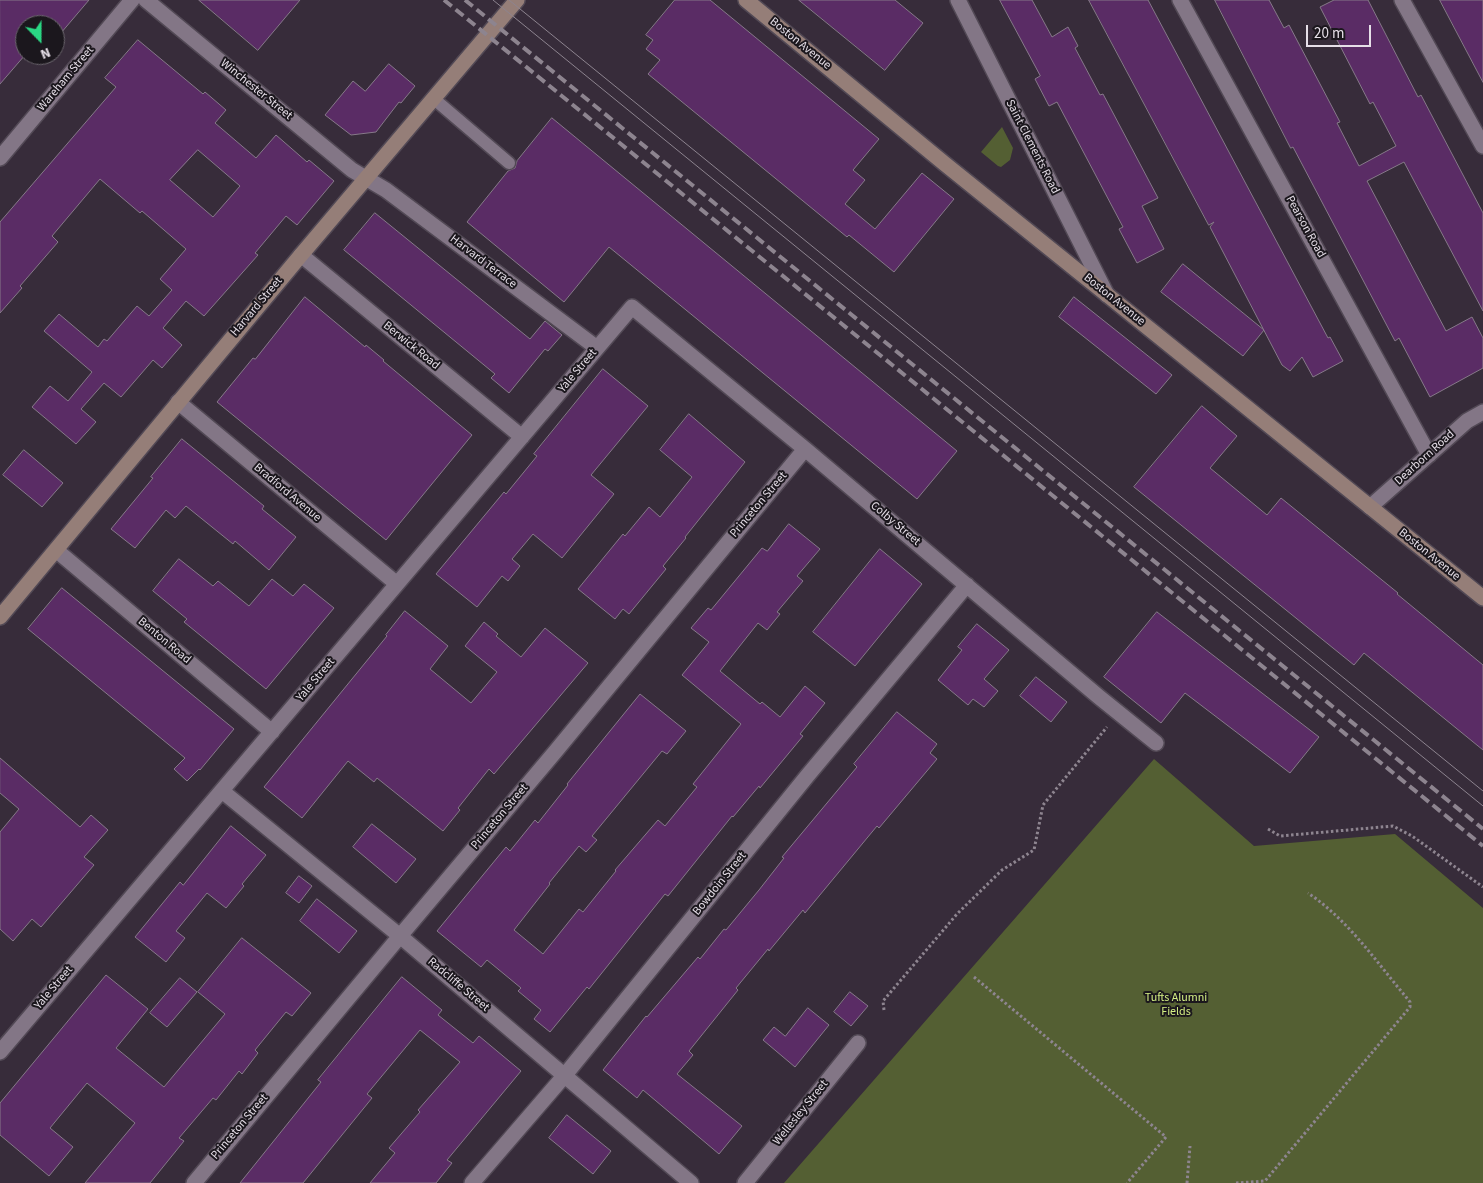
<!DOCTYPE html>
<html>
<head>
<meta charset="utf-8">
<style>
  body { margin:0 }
  #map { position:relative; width:1483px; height:1183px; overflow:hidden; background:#372c3a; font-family:"Source Sans 3",sans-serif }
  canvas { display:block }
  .north { position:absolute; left:15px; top:15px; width:50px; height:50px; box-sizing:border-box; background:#1b171d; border:1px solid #6c676e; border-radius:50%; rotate:158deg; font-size:14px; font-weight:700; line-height:20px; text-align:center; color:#e6dfe8 }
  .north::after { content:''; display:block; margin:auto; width:18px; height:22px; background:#2ad884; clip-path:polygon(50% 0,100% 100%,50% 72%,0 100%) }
  .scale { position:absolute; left:1306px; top:25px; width:65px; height:22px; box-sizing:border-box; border:2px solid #e6dfe8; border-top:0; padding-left:6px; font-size:15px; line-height:18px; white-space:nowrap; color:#e6dfe8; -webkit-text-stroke:4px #1b171d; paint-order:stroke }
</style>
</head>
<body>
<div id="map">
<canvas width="1483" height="1183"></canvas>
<div class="north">N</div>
<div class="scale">20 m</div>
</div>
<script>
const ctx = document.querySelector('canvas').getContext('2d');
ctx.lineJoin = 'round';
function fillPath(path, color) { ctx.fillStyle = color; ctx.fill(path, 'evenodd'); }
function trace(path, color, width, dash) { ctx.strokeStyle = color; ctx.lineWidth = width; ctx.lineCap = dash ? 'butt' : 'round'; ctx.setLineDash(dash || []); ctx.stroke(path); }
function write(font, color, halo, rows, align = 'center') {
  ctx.font = font + ' "Source Sans 3",sans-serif'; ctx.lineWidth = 4; ctx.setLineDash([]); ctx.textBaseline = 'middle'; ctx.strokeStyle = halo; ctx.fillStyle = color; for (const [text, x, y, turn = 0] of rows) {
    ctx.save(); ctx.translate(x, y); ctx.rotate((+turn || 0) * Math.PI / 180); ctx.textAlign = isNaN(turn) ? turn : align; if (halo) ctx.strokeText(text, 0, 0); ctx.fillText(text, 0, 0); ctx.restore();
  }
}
fillPath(new Path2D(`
  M 1002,127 L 1013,148 L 1010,160 L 1001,167 L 998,166 L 981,152 Z
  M 1154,759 L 1254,846 L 1395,834 L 1483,908 L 1483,1183 L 784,1183 Z`), '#545f33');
const building = new Path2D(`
  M 0,0 L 89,0 L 55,40 L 55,25 L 25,25 L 25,55 L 0,84 Z
  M 199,0 L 300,0 L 258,50 Z
  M 675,0 L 710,0 L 879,139 L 853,170 L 865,180 L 845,204 L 875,229 L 922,173 L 954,199 L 894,272 L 849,235 L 847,237 L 648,74 L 660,60 L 646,49 L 653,40 L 646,35 Z
  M 799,0 L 895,0 L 923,23 L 885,70 Z
  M 1000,0 L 1032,0 L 1052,37 L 1068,27 L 1078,46 L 1075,48 L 1100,95 L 1103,94 L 1158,198 L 1142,206 L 1164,249 L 1137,263 L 1119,229 L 1123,227 L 1057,102 L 1049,106 L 1035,79 L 1040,76 Z
  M 1089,0 L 1148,0 L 1328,338 L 1330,337 L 1343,361 L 1313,377 L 1302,357 L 1290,371 L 1282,365 L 1210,227 L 1214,222 L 1209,225 Z
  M 1215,0 L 1269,0 L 1284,28 L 1289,25 L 1340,122 L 1337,123 L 1359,166 L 1396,146 L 1373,102 L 1370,104 L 1320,7 L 1334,0 L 1368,0 L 1418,97 L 1421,95 L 1483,213 L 1483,311 L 1404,162 L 1367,181 L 1446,331 L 1472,317 L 1483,338 L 1483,368 L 1430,397 L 1399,338 L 1395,341 L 1293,147 L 1291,148 Z
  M 1440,0 L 1483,0 L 1483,82 Z
  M 138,40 L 203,94 L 205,92 L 226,110 L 215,123 L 256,158 L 276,135 L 307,162 L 309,160 L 334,181 L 297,225 L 286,216 L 255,253 L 258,255 L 204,316 L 186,301 L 163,328 L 182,345 L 162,368 L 153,360 L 121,397 L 104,383 L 81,409 L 96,422 L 76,444 L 32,407 L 50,386 L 68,401 L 92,372 L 44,331 L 59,314 L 98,347 L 104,339 L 107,341 L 137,306 L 149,316 L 172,290 L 160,279 L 186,249 L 142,211 L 140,213 L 100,179 L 52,236 L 58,242 L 20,286 L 22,288 L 0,313 L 0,222 L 116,87 L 105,78 ZM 198,150 L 240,186 L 213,217 L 170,180 Z
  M 28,55 L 42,55 L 37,62 Z
  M 389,64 L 415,86 L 401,103 L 399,102 L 376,132 L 351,135 L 325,115 L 353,81 L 365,91 Z
  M 552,118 L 957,451 L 917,499 L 609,247 L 564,302 L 467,222 L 508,171 L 515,168 L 517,161 Z
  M 375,213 L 530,339 L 545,321 L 562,335 L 548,351 L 545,349 L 509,393 L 491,378 L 495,374 L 344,250 Z
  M 1183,264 L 1264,330 L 1243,356 L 1161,292 Z
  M 305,297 L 365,347 L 366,345 L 384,360 L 383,361 L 472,435 L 386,540 L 217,402 L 253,358 L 255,359 Z
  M 1074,297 L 1172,375 L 1156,394 L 1059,317 Z
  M 603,369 L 648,406 L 591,475 L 614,494 L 562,558 L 533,534 L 512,559 L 520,566 L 508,581 L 502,576 L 477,607 L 436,574 L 504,492 L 506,494 L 537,456 L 534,454 Z
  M 1202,406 L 1237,436 L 1210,468 L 1267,515 L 1281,498 L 1398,593 L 1397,594 L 1483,665 L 1483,750 L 1364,653 L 1354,665 L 1134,487 Z
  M 689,414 L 745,462 L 685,537 L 686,538 L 663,566 L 666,569 L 629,614 L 623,609 L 615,619 L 578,589 L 623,534 L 625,536 L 649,507 L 660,517 L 692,477 L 660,450 Z
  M 182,439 L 264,506 L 262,509 L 296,537 L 269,570 L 235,541 L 233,544 L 186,506 L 175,518 L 166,510 L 135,548 L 111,529 L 153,478 L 151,477 Z
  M 24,450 L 63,483 L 42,507 L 3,475 Z
  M 789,524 L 820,549 L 797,576 L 803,581 L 777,612 L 780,614 L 767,630 L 758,623 L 720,671 L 760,704 L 762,702 L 780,717 L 805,686 L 825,703 L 800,734 L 803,736 L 760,788 L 759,786 L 733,817 L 732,816 L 668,896 L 665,894 L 589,989 L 587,987 L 550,1032 L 534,1019 L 541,1010 L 518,991 L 521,988 L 487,960 L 481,967 L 437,931 L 506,847 L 510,851 L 535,820 L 538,823 L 568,785 L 567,784 L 640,694 L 686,731 L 667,754 L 662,751 L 592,836 L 597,840 L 586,852 L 579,846 L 549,883 L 550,884 L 514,930 L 543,954 L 579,909 L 583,912 L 616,871 L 615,870 L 658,820 L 665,826 L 697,787 L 693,784 L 741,724 L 682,675 L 709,642 L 691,628 L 708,608 L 711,610 L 762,548 L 767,551 Z
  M 880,549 L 922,584 L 855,666 L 813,632 Z
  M 179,559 L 213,586 L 218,581 L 249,606 L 272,579 L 293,596 L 304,584 L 334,608 L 266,689 L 184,622 L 187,619 L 153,591 Z
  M 62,588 L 234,729 L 200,770 L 199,769 L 187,781 L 174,769 L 185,758 L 28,629 Z
  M 405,611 L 448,646 L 430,669 L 471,703 L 497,672 L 465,646 L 484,622 L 498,634 L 496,636 L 521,657 L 545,628 L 588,663 L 494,774 L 489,769 L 458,808 L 460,810 L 443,831 L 377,778 L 374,782 L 348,761 L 302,818 L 264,787 L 387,636 L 386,635 Z
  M 1157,612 L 1319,737 L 1290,773 L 1185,693 L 1161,723 L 1104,677 Z
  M 977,624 L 1009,650 L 984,679 L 998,691 L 984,707 L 973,699 L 968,705 L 938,680 L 962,650 L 958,647 Z
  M 1036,677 L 1067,702 L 1051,722 L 1020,696 Z
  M 897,712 L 937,744 L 930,753 L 937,759 L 879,828 L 877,826 L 805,913 L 803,910 L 769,951 L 768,949 L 736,988 L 738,990 L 689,1051 L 693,1055 L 677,1074 L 742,1126 L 719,1154 L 643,1090 L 637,1098 L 603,1070 L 646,1016 L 647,1017 L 698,957 L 700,959 L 724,929 L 726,930 L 759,890 L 784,858 L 782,857 L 857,767 L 854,764 Z
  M 0,758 L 80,827 L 91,815 L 108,830 L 84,857 L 94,865 L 41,927 L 32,919 L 13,941 L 0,929 L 0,832 L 19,809 L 0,793 Z
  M 372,824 L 416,859 L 396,883 L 353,847 Z
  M 231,826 L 266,855 L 242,884 L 244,886 L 226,908 L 207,893 L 176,931 L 185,938 L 166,962 L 135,937 L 180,882 L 183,885 Z
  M 299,876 L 312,886 L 299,903 L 286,893 Z
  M 317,899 L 357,931 L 339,953 L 300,921 Z
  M 242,938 L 311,993 L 292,1016 L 286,1012 L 255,1050 L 258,1053 L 242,1074 L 239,1071 L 216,1100 L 213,1098 L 179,1138 L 184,1141 L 150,1183 L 85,1183 L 135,1123 L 87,1083 L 50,1128 L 73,1147 L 49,1176 L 0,1135 L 0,1103 L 106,975 L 148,1009 L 116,1048 L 164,1087 L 225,1014 L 198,992 Z
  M 402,977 L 442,1010 L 438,1015 L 473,1043 L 479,1036 L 521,1071 L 447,1160 L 452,1163 L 436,1183 L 370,1183 L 395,1153 L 389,1148 L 420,1112 L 418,1110 L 460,1062 L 420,1030 L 367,1094 L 372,1098 L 303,1183 L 240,1183 L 321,1082 L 318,1080 Z
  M 180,978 L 197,992 L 167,1027 L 150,1013 Z
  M 850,992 L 868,1006 L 851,1026 L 834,1012 Z
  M 808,1008 L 829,1025 L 795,1067 L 763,1040 L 774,1027 L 785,1036 Z
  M 567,1115 L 611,1151 L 593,1174 L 549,1138 Z`);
fillPath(building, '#5a2c65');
trace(building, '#867989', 1);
const lane = new Path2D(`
  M 433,98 L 509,163`);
const street = new Path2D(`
  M 146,0 L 352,170 L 386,190 L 597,348
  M 958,0 L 1107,295
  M 1180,0 L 1429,455
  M 1402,0 L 1483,146
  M 0,158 L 132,0
  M 301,255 L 522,437
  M 178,402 L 397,584
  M 1370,507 L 1467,421 L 1483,412
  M 56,550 L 272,732
  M 222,791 L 400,936 L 691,1183
  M 0,1052 L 632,307 L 805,449 L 1099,697 L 1156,743
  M 194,1183 L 400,936 L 555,752 L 805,449
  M 472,1183 L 565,1075 L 808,775 L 967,585
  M 745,1183 L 858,1043`);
const secondary = new Path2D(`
  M 746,0 L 945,164 L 1483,598
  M 0,617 L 301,255 L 517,0`);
trace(lane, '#524955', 15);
trace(street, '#524955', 18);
trace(secondary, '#524955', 18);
trace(new Path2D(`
  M 1268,829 L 1280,836 L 1393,826 L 1412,836 L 1483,887
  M 974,977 L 1166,1137 L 1127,1183
  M 884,1010 L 883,1001 L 957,914 L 1002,870 L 1034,850 L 1043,805 L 1107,727
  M 1187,1183 L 1190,1146
  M 1236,1183 L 1265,1181 L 1410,1007 L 1410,1002 L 1406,997 C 1375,960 1348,920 1308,893`), '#8e8590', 3, [2.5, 2.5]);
trace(lane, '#837686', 12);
trace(street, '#837686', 15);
trace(secondary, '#957e78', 15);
trace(new Path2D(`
  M 493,0 L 1483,806
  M 509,0 L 1483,791`), '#8d848f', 1);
trace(new Path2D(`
  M 444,0 L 1483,846
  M 465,0 L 1483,829`), '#8d848f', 4, [10, 5]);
write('12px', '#e6dfe8', '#1b171d', [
  ["Boston Avenue",800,44,39],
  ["Wareham Street",66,79,-50],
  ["Winchester Street",256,90,39],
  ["Saint Clements Road",1032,147,63],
  ["Pearson Road",1305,227,61],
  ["Harvard Terrace",483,262,37],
  ["Boston Avenue",1114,300,39],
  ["Harvard Street",257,307,-50],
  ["Berwick Road",411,346,39],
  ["Yale Street",578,371,-50],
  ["Dearborn Road",1425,458,-42],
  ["Bradford Avenue",287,493,40],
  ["Princeton Street",759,505,-50],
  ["Colby Street",895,524,40],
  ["Boston Avenue",1429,555,39],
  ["Benton Road",164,641,40],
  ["Yale Street",316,680,-50],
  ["Princeton Street",500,817,-50],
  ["Bowdoin Street",720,884,-51],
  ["Radcliffe Street",458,985,40],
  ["Yale Street",54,988,-50],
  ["Wellesley Street",801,1113,-51],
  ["Princeton Street",240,1127,-50]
]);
write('12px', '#d4ef84', '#1b171d', [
  ["Tufts Alumni",1176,998],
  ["Fields",1176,1012]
]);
</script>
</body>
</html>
